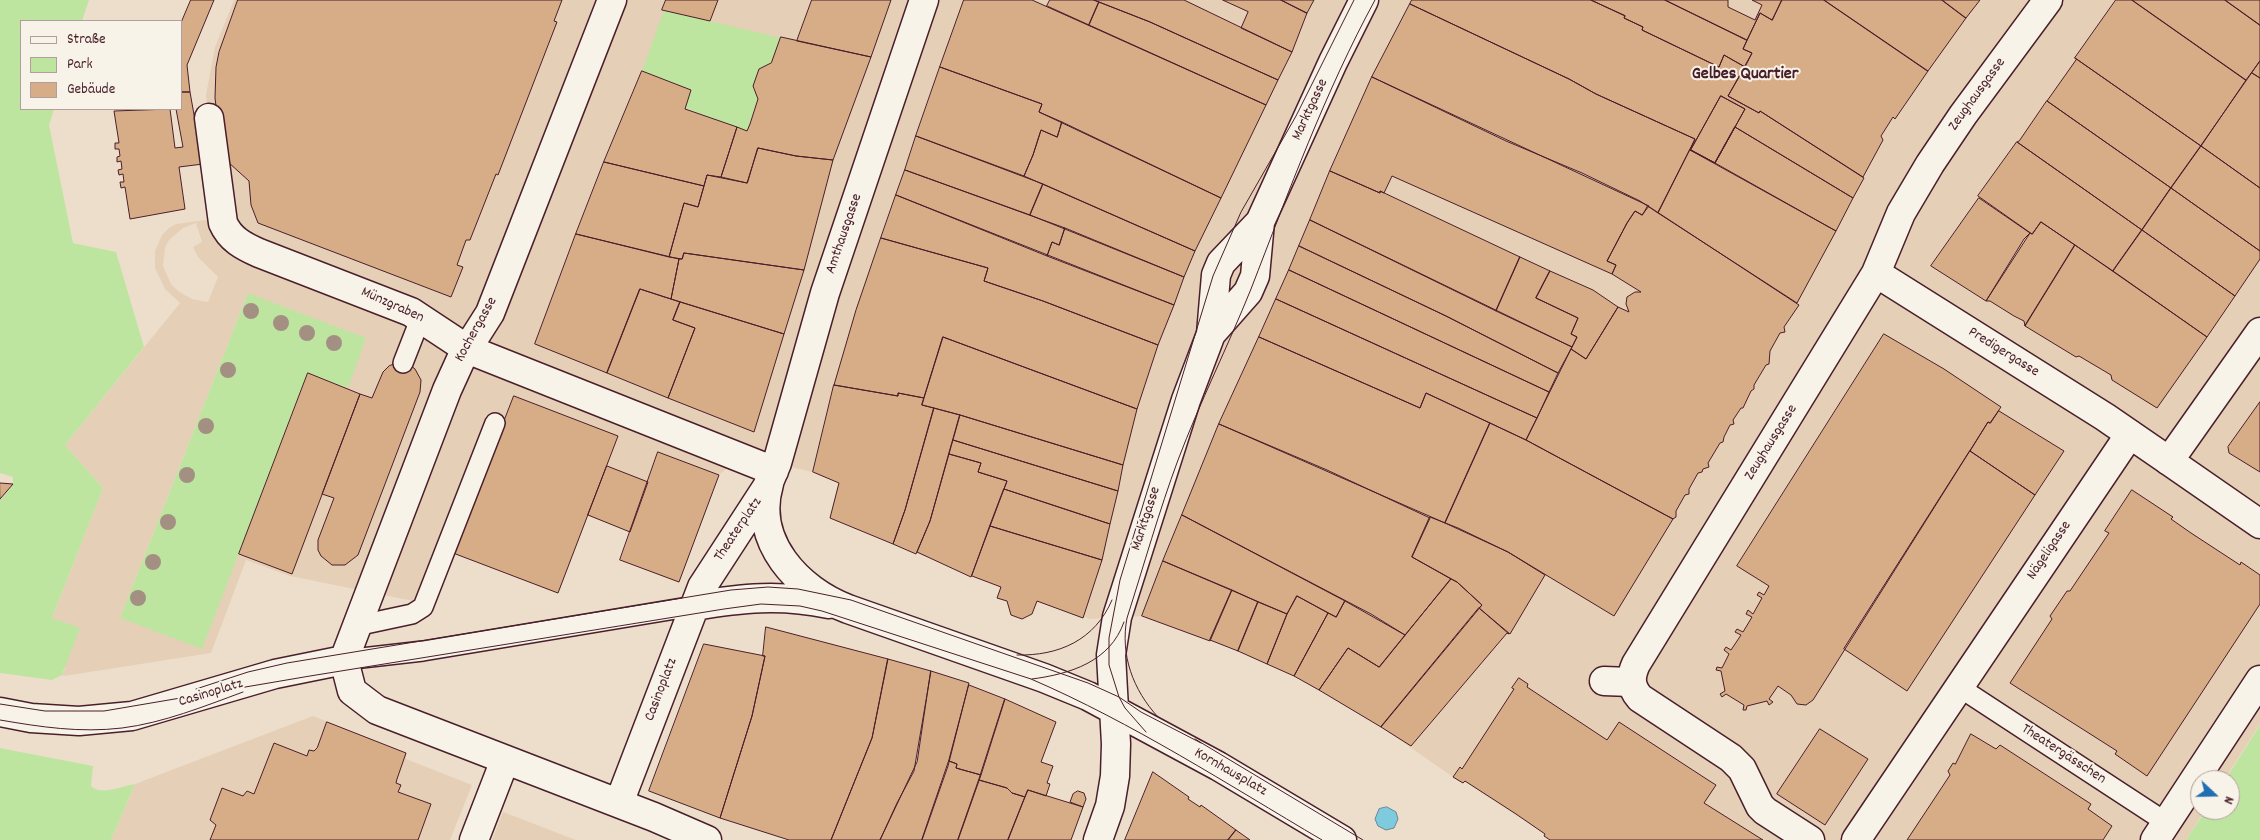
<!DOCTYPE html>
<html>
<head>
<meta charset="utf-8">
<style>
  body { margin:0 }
  #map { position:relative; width:2260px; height:840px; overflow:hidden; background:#eddecb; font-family:Dekko,sans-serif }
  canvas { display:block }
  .legend { position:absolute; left:20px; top:20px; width:162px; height:90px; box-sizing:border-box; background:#f7f3e8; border:1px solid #b29e9c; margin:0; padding:6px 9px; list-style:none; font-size:15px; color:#4a1f2b }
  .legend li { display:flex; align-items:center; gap:10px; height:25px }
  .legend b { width:25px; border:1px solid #b29e9c }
  .north { position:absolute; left:2190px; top:770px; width:50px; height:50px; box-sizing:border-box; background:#f7f3e8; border:1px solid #b29e9c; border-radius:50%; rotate:111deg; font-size:14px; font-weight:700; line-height:20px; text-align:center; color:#4a1f2b }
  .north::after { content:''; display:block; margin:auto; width:18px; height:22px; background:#1f6fb2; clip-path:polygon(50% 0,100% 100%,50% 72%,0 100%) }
</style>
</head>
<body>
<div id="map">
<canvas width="2260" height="840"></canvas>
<ul class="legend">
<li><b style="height:6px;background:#f7f3e8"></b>Straße</li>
<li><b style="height:14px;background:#bee5a0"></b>Park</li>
<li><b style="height:14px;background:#d7ad88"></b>Gebäude</li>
</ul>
<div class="north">N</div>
</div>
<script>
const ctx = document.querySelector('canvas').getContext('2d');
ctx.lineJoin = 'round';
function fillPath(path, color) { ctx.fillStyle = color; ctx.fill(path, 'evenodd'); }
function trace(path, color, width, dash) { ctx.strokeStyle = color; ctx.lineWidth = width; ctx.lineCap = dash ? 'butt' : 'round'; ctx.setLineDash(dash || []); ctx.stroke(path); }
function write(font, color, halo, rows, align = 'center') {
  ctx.font = font + ' Dekko,sans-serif'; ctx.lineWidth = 4; ctx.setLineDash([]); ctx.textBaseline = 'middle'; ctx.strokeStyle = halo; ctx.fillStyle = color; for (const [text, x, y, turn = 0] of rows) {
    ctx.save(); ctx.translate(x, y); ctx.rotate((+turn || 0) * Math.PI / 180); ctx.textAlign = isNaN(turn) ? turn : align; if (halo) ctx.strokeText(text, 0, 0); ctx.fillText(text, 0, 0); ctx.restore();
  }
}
fillPath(new Path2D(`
  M 234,0 L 2260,0 L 2260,724 L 2224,780 L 2200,780 L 2200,810 L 2205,810 L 2186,840 L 1551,840 L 1544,836 L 1545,834 L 1465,782 L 1463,784 L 1381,727 L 1294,676 L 1238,651 L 1142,616 L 1090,619 L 1037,602 L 1032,614 L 1022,619 L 1011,615 L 1007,602 L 997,598 L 1000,587 L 830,518 L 838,483 L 812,472 L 743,455 L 719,475 L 679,583 L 620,560 L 630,532 L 588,516 L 558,594 L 454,553 L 433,605 L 290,576 L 246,560 L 211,653 L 64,676 L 62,675 L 65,669 L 52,618 L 103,488 L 65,445 L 180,303 L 165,289 L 155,268 L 155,251 L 162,235 L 169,228 L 176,224 L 220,218 L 206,95 L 215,47 ZM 196,223 L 202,242 L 193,247 L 198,257 L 218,277 L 208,302 L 192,299 L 178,291 L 171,284 L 163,266 L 165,248 L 169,240 L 183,228 ZM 248,293 L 308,373 L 120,618 Z
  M 313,716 L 407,753 L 406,759 L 472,785 L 450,840 L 111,840 L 135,784 Z
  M 503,812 L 576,840 L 492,840 Z`), '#e6cfb7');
fillPath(new Path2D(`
  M 0,0 L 89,0 L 82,21 L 21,21 L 21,109 L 54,109 L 49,125 L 73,243 L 116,252 L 144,347 L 65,445 L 103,488 L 52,618 L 80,628 L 62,675 L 52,680 L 0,673 L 0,500 L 13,484 L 13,477 L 0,473 Z
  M 664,10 L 781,38 L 758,97 L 747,131 L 685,108 L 691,90 L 642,71 Z
  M 248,293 L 366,338 L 348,388 L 308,374 L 202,649 L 120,618 Z
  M 2260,725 L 2260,840 L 2186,840 L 2206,810 L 2230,810 L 2230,780 L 2225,780 Z
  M 0,748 L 93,766 L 91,786 C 100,796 123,786 135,784 L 111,840 L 0,840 Z`), '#bee5a0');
const water = new Path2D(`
  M 1387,807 L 1396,812 L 1398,819 L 1394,828 L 1386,830 L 1378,826 L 1375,819 L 1379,809 Z`);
fillPath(water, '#7ecbde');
trace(water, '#698696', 1);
const building = new Path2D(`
  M 191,0 L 214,0 L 187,65 L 190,92 L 181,92 L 181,23 Z
  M 238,0 L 562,0 L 554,21 L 557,22 L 498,175 L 496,174 L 470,240 L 466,240 L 457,265 L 463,267 L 451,297 L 258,223 L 251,205 L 249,181 L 228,162 L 220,139 L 215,98 L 216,67 L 219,52 Z
  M 666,0 L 718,0 L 710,21 L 662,10 Z
  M 812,0 L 891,0 L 871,57 L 797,41 Z
  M 964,0 L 1032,0 L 1266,105 L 1221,198 L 1039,112 L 1042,104 L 940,67 Z
  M 1050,0 L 1094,0 L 1099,2 L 1089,25 L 1047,6 Z
  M 1094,0 L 1184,0 L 1292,52 L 1278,80 L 1150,22 Z
  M 1223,0 L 1281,0 L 1307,13 L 1292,52 L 1241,28 L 1248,12 Z
  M 1281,0 L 1314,0 L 1307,13 Z
  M 1412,0 L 1591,0 L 1625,16 L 1624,18 L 1643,27 L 1642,30 L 1719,67 L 1724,55 L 1745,67 L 1728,96 L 1759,113 L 1760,111 L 1864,178 L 1853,198 L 1735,127 L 1715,163 L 1690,150 L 1695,139 L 1596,94 L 1569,79 L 1410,4 ZM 1721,96 L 1745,109 L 1715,163 L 1691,150 Z
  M 1591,0 L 1665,0 L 1747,40 L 1743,49 L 1752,53 L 1745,67 L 1724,55 L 1719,67 L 1642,30 L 1643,27 L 1624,18 L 1625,16 Z
  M 1665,0 L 1728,0 L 1728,7 L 1755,20 L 1762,5 L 1752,0 L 1782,0 L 1772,20 L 1760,13 L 1747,40 Z
  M 1782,0 L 1824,0 L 1928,71 L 1895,119 L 1893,117 L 1881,136 L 1883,140 L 1863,177 L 1760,111 L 1759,113 L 1728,96 L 1752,53 L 1743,49 L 1760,13 L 1772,20 Z
  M 1824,0 L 1942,0 L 1966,18 L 1928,71 Z
  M 1942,0 L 1980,0 L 1966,18 Z
  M 2116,0 L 2132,0 L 2246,80 L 2201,146 L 2075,58 Z
  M 2132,0 L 2225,0 L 2260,25 L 2260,61 L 2246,80 Z
  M 2225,0 L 2260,0 L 2260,25 Z
  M 1099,2 L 1150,22 L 1278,80 L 1266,105 L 1089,25 Z
  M 1410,4 L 1569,79 L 1596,94 L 1695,139 L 1658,213 L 1640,201 L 1582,173 L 1506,141 L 1372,77 Z
  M 781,37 L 871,57 L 833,160 L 796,156 L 758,148 L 747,183 L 721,177 L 737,127 L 747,131 L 750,124 L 758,99 L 753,86 L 759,69 L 771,63 Z
  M 2075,58 L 2201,146 L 2171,188 L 2047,101 L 2076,60 Z
  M 2260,61 L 2260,78 L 2252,73 Z
  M 940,67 L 1042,104 L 1039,112 L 1062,122 L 1057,137 L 1041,130 L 1033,155 L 1024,176 L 916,136 Z
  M 642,71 L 691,90 L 685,109 L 737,127 L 721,177 L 707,175 L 704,186 L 604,162 Z
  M 2252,73 L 2260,78 L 2260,188 L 2201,146 Z
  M 1372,77 L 1649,206 L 1642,215 L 1635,211 L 1627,223 L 1607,261 L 1616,265 L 1612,274 L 1392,176 L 1384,193 L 1380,191 L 1380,193 L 1330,171 Z
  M 181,92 L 190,92 L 196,126 L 200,135 L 203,164 L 179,167 L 185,209 L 130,219 L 125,187 L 121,188 L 120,182 L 124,182 L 123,174 L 119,175 L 118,170 L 122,169 L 121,161 L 117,162 L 117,157 L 120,156 L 119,149 L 115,149 L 115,143 L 119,143 L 114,111 L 170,109 L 175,148 L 183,147 L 176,109 L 181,109 Z
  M 1721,96 L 1745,109 L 1715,163 L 1691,150 Z
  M 2047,101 L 2171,188 L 2142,230 L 2017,142 L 2019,141 Z
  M 1062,122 L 1221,198 L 1195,251 L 1024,176 L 1033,155 L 1041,130 L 1057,137 Z
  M 1735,127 L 1853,198 L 1836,231 L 1715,163 Z
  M 916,136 L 1043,184 L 1030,215 L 905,170 Z
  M 2017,142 L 2142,230 L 2113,271 L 2041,222 L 2032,234 L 1978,196 Z
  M 2201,146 L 2260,188 L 2260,251 L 2171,188 Z
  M 758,148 L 796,156 L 833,160 L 804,270 L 684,253 L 682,259 L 669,257 L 684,203 L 698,207 L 707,175 L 747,183 Z
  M 1690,150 L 1836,231 L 1797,303 L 1658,213 Z
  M 604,162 L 704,186 L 698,207 L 684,203 L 669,257 L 576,234 Z
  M 905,170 L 1065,228 L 1059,245 L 1052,242 L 1047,256 L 896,195 Z
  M 1330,171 L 1380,193 L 1380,191 L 1520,257 L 1496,311 L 1310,220 Z
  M 1043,184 L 1195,251 L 1184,277 L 1030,215 Z
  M 2171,188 L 2260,251 L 2260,259 L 2235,296 L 2142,230 Z
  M 896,195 L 1174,305 L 1158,345 L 1043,301 L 984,281 L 988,268 L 881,238 Z
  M 1979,198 L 2030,233 L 1986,301 L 1931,266 Z
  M 1648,206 L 1799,305 L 1784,327 L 1785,332 L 1780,333 L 1770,351 L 1769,364 L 1766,365 L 1754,385 L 1754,389 L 1751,391 L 1743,408 L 1741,408 L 1733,420 L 1734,424 L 1730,425 L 1724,437 L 1723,442 L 1720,443 L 1708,463 L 1709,467 L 1703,469 L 1702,472 L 1698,473 L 1689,489 L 1689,494 L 1685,495 L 1676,511 L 1676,517 L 1673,519 L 1526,440 L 1571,349 L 1586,359 L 1618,307 L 1629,312 L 1626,304 L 1627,297 L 1635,292 L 1641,292 L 1612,274 L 1616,265 L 1607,261 L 1627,223 L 1635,211 L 1642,215 Z
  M 1310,220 L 1572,347 L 1558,373 L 1446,316 L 1299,246 Z
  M 2041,222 L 2075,245 L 2025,326 L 2024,321 L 2014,316 L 1990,301 L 1986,301 L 2024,239 L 2030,233 L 2032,234 Z
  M 1065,228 L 1184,277 L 1174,305 L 1047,256 L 1052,242 L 1059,245 Z
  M 2142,230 L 2235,296 L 2207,337 L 2113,271 Z
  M 576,234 L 679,259 L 671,299 L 640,289 L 607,373 L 535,344 Z
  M 881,238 L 988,268 L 984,281 L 1043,301 L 1158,345 L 1137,409 L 943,337 L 924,398 L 898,393 L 898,396 L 834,385 L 856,310 Z
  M 2075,245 L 2207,337 L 2157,408 L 2112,380 L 2111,375 L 2106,372 L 2079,356 L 2076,357 L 2025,326 Z
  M 1299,246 L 1446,316 L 1558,373 L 1549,392 L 1289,270 Z
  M 684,253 L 804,270 L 784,334 L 671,299 L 679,259 L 682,259 Z
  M 1520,257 L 1550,271 L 1536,298 L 1578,318 L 1571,334 L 1577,337 L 1572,347 L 1496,311 Z
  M 1289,270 L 1549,392 L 1537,418 L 1276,299 Z
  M 1550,271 L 1593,290 L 1618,307 L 1586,359 L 1571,349 L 1577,337 L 1571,334 L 1578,318 L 1536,298 Z
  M 640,289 L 680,302 L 673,320 L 695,328 L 668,398 L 607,373 Z
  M 1276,299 L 1537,418 L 1526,440 L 1426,393 L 1420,408 L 1259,337 Z
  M 680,302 L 784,334 L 754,432 L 668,398 L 695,328 L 673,320 Z
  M 1884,334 L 1944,369 L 2001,407 L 1990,423 L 1988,422 L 1813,700 L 1806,705 L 1797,704 L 1791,695 L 1778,686 L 1769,699 L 1773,702 L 1769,705 L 1767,701 L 1747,706 L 1746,710 L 1743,710 L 1744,705 L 1726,694 L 1722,697 L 1720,694 L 1725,691 L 1721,671 L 1716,670 L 1717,667 L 1722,668 L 1729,654 L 1724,650 L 1726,647 L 1731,650 L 1741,635 L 1735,632 L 1737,629 L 1743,632 L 1752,617 L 1746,614 L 1748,610 L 1753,614 L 1762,598 L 1757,595 L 1759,592 L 1764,595 L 1769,586 L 1737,566 Z
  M 943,337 L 1137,409 L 1123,465 L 960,415 L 922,405 Z
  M 1259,337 L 1420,408 L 1426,393 L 1490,423 L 1445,523 L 1219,424 Z
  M 397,363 L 410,365 L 415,369 L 421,380 L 420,392 L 358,555 L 345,565 L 332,565 L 321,556 L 318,550 L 318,540 L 334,498 L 322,494 L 360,394 L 372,398 L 383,372 L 389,366 Z
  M 308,373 L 360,394 L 292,574 L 239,554 Z
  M 834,385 L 898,396 L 898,393 L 924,398 L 922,405 L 934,408 L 905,510 L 893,544 L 830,518 L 839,483 L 813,472 Z
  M 514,396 L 618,436 L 558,593 L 453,553 Z
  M 2260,402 L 2260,472 L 2229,453 L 2228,447 Z
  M 934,408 L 960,415 L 930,521 L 916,554 L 893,544 L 905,510 Z
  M 1999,411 L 2064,451 L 2035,495 L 1970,451 L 1988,422 L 1990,423 Z
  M 960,415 L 1123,465 L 1118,491 L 953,440 Z
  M 1490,423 L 1526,440 L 1673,519 L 1614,616 L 1508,552 L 1445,523 Z
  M 1219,424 L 1327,470 L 1430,518 L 1412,557 L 1451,579 L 1405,635 L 1371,614 L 1182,515 Z
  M 953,440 L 1118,491 L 1110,524 L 1004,489 L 1007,481 L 978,472 L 981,463 L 949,454 Z
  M 1970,451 L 2035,495 L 1907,691 L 1844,649 Z
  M 658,452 L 719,475 L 679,582 L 620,560 Z
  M 949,454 L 981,463 L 978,472 L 1007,481 L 971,577 L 917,552 L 930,521 Z
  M 607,466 L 648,482 L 630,532 L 588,515 Z
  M 0,483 L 13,484 L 0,499 Z
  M 1004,489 L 1110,524 L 1102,560 L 990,526 Z
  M 2132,490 L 2173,517 L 2171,519 L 2191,533 L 2240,565 L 2241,562 L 2260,575 L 2260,604 L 2147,776 L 2115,754 L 2117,751 L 2010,683 L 2052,619 L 2050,616 L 2067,591 L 2070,591 L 2109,533 L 2105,531 Z
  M 1182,515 L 1345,601 L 1336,617 L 1297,596 L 1287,614 L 1163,561 Z
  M 1430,517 L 1458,528 L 1508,552 L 1545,575 L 1510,634 L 1479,608 L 1482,605 L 1457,582 L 1412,557 Z
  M 990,526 L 1102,560 L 1083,618 L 1037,601 L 1032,614 L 1022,619 L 1011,615 L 1007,601 L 997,598 L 1001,587 L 972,576 Z
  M 1163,561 L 1232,590 L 1210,641 L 1142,616 Z
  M 1451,579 L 1457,582 L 1482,605 L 1381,727 L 1319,690 L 1348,648 L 1379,667 Z
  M 1232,590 L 1258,602 L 1238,651 L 1210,640 Z
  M 1297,596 L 1328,613 L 1294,676 L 1267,664 L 1287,614 Z
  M 1345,601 L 1405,635 L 1379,667 L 1348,648 L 1319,690 L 1294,676 L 1328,613 L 1336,617 Z
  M 1258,602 L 1287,614 L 1267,664 L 1238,651 Z
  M 1479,608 L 1509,634 L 1507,633 L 1411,746 L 1381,727 Z
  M 766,627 L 888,659 L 872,738 L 831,840 L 789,840 L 720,818 L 752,716 L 765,656 L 763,656 Z
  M 704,644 L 765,656 L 752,716 L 720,818 L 649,791 Z
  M 888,659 L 931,671 L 914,771 L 897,803 L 880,840 L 831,840 L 872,738 Z
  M 931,671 L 969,683 L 948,766 L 922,840 L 880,840 L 917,762 Z
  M 1519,678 L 1528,684 L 1527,687 L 1607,740 L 1619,722 L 1708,780 L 1716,785 L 1704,803 L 1763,840 L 1550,840 L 1544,836 L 1545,834 L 1516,814 L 1465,781 L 1463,783 L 1453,777 L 1460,767 L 1462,769 L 1514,689 L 1512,688 Z
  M 969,685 L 1005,699 L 981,775 L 956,768 L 957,764 L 949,761 Z
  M 1005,699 L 1056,722 L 1041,762 L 1053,766 L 1047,783 L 1050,784 L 1046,796 L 1028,790 L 1025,797 L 1012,793 L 1007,788 L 979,780 Z
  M 327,722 L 406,753 L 397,779 L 396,783 L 401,785 L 398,792 L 431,804 L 418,840 L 210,840 L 216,825 L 210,820 L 222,788 L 243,796 L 247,791 L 254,794 L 274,743 L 307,756 L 309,750 L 314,751 L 317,748 Z
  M 1820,729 L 1868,759 L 1825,825 L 1777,794 Z
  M 1971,734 L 1996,749 L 2000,745 L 2091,804 L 2088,809 L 2112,826 L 2103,840 L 1907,840 L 1950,775 L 1948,771 L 1953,763 L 1955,764 Z
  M 949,761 L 957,764 L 956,768 L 981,775 L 958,840 L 922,840 Z
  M 1153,772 L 1189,797 L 1188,799 L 1200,807 L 1201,805 L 1236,830 L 1228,840 L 1125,840 Z
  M 979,780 L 1007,788 L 1012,793 L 1025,797 L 1008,840 L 958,840 Z
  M 1028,790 L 1083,807 L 1071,840 L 1008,840 Z
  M 1078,791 L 1084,793 L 1086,799 L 1083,807 L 1070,802 L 1073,794 Z
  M 1236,830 L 1250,840 L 1228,840 Z`);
fillPath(building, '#d7ad88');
trace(building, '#4a1f2b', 1);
const service = new Path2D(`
  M 403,363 L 421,317
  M 356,626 L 412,614 L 423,607 L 495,423
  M 344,660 L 423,651 L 694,606
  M 1959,687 L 2167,823`);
const pedestrian = new Path2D(`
  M 1604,681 L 1631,682`);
const minor = new Path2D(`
  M 209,118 L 223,223 C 230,239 243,246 259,253 L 411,312 L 467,349 L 774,471
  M 1876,273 L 2105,417 L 2169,461
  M 1211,334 L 1248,292 L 1255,276 L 1260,222 L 1333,62 L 1364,0
  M 769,484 C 752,541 798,590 848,609 L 1044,678 L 1088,696 L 1218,766 L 1342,840
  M 694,606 C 742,598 780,594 829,604
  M 344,660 L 352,691 L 377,710 L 654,817 L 707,840
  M 619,803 L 702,587 L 767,487 L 777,463 L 825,293 L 924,0
  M 474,840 L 505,760
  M 1098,840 L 1110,806 L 1115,776 L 1116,744 L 1111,655 L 1117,617 L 1186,400 L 1211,334 L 1216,275 L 1221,263 L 1260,222
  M 1810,840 L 1765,811 L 1760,806 L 1742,769 L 1731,758 L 1640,698 C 1630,687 1630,677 1636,664 L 1876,273 L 1901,213 L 1930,164 L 1963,115 L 2048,0
  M 1856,840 L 2130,434`);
const tertiary = new Path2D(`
  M 2260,332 L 2169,461 L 2260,524
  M 0,712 L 31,718 L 79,721 L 132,716 L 275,674 L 344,660 L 447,390 L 462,357 L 490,313 L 612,0
  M 2155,840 L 2260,680`);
trace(service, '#4a1f2b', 22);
trace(pedestrian, '#4a1f2b', 31);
trace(minor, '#4a1f2b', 31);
trace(tertiary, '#4a1f2b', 31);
trace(service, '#f7f3e8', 19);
trace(pedestrian, '#f7f3e8', 28);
trace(minor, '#f7f3e8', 28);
trace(tertiary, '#f7f3e8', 28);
trace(new Path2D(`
  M 1017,655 C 1059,656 1095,640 1112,600
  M 1032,679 C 1070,674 1110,662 1124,622
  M 196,689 L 248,672 L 287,663 L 731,590 L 768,587 L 798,589 L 851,600 L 1088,683 L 1119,697 L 1141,712 L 1201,743
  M 0,704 L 45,711 L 104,711 L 310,676 L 724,609 L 761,604 L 800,606 L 822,611 L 1031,679 C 1133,723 1227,784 1322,840
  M 1158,717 C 1133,690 1120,655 1127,618 C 1144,565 1159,511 1178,460 C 1200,402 1228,346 1251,289 C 1289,191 1325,92 1375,0
  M 0,720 C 41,727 80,733 122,728 C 163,723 205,706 243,692
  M 1146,732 L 1125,708 L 1119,697 L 1109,665 L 1109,638 L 1120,580 L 1213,276 L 1241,212 L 1296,116 L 1354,0
  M 1195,739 L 1363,840`), '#4a1f2b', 1);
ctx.fillStyle = '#a39083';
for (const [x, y] of [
  [251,311],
  [281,323],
  [307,333],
  [334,343],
  [228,370],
  [206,426],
  [187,475],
  [168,522],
  [153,562],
  [138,598]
]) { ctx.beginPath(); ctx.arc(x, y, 8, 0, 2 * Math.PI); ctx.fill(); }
write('15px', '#4a1f2b', '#f7f3e8', [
  ["Zeughausgasse",1978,95,-54],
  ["Marktgasse",1311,110,-65],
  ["Amthausgasse",845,234,-71],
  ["Münzgraben",392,306,24],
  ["Kochergasse",477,330,-61],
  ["Predigergasse",2003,353,32],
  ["Zeughausgasse",1772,443,-58],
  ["Marktgasse",1147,519,-72],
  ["Theaterplatz",739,530,-56],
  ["Nägeligasse",2050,551,-56],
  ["Casinoplatz",662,690,-69],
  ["Casinoplatz",211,694,-17],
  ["Theatergässchen",2063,755,33],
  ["Kornhausplatz",1230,773,30]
]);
write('bold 18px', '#4a1f2b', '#f7f3e8', [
  ["Gelbes Quartier",1745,76]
]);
</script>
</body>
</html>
